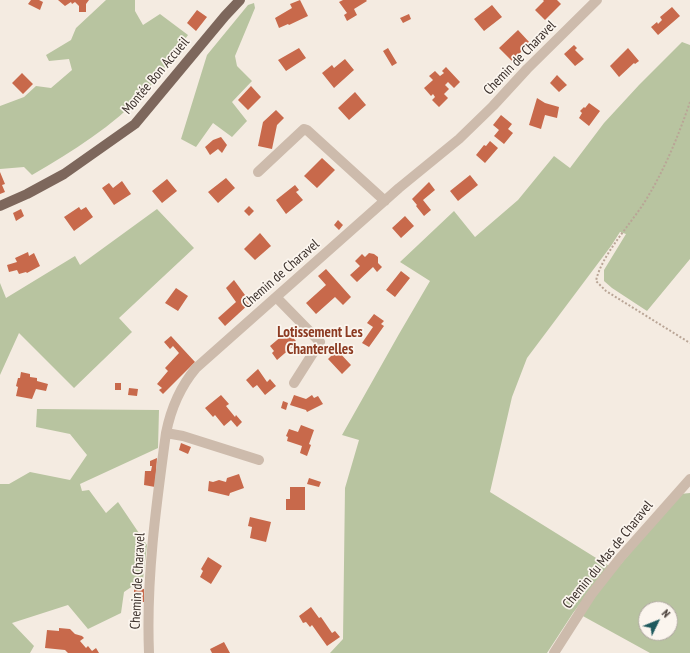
<!DOCTYPE html>
<html>
<head>
<meta charset="utf-8">
<style>
  body { margin:0 }
  #map { position:relative; width:690px; height:653px; overflow:hidden; background:#f4ebe1; font-family:"PT Sans Narrow",sans-serif }
  canvas { display:block }
  .north { position:absolute; left:638px; top:601px; width:40px; height:40px; box-sizing:border-box; background:#fbf5ee; border:1px solid #aea6a0; border-radius:50%; rotate:47deg; font-size:11px; font-weight:700; line-height:16px; text-align:center; color:#3b302b }
  .north::after { content:''; display:block; margin:auto; width:14px; height:18px; background:#1f5a5e; clip-path:polygon(50% 0,100% 100%,50% 72%,0 100%) }
</style>
</head>
<body>
<div id="map">
<canvas width="690" height="653"></canvas>
<div class="north">N</div>
</div>
<script>
const ctx = document.querySelector('canvas').getContext('2d');
ctx.lineJoin = 'round';
function fillPath(path, color) { ctx.fillStyle = color; ctx.fill(path, 'evenodd'); }
function trace(path, color, width, dash) { ctx.strokeStyle = color; ctx.lineWidth = width; ctx.lineCap = dash ? 'butt' : 'round'; ctx.setLineDash(dash || []); ctx.stroke(path); }
function write(font, color, halo, rows, align = 'center') {
  ctx.font = font + ' "PT Sans Narrow",sans-serif'; ctx.lineWidth = 3.5; ctx.setLineDash([]); ctx.textBaseline = 'middle'; ctx.strokeStyle = halo; ctx.fillStyle = color; for (const [text, x, y, turn = 0] of rows) {
    ctx.save(); ctx.translate(x, y); ctx.rotate((+turn || 0) * Math.PI / 180); ctx.textAlign = isNaN(turn) ? turn : align; if (halo) ctx.strokeText(text, 0, 0); ctx.fillText(text, 0, 0); ctx.restore();
  }
}
fillPath(new Path2D(`
  M 106,0 L 135,0 L 135,11 L 143,25 L 160,14 L 188,35 C 174,54 161,75 145,92 C 113,126 73,151 32,175 L 24,167 L 0,169 L 0,106 L 24,97 L 36,86 L 51,88 L 72,70 L 69,59 L 49,61 L 46,55 L 71,40 L 76,28 Z
  M 254,3 L 255,8 L 235,56 L 237,66 L 252,81 L 232,102 L 247,121 L 232,137 L 213,123 L 196,147 L 181,139 L 207,55 L 248,5 Z
  M 682,42 L 690,45 L 690,259 L 647,311 L 612,288 L 604,281 L 604,270 L 626,234 L 620,232 L 611,246 L 527,358 L 512,397 L 490,492 L 609,566 L 573,613 L 547,653 L 330,653 L 343,639 L 345,488 L 359,440 L 342,435 L 399,334 L 430,281 L 400,262 L 454,211 L 475,237 L 518,200 L 554,156 L 570,168 L 604,123 L 639,85 Z
  M 157,209 L 194,248 L 119,318 L 132,332 L 74,388 L 19,333 L 0,375 L 0,283 L 6,298 L 75,256 L 80,265 Z
  M 37,409 L 159,410 L 158,448 L 80,484 L 82,491 L 89,490 L 106,513 L 118,502 L 147,545 L 143,579 L 124,592 L 121,613 L 88,629 L 68,605 L 12,623 L 34,646 L 30,653 L 0,653 L 0,484 L 9,484 L 30,472 L 70,480 L 87,455 L 70,434 L 36,427 Z
  M 690,493 L 690,653 L 650,653 L 581,615 L 592,598 L 680,494 ZM 646,609 L 670,609 L 670,633 L 646,633 Z`), '#b8c4a0');
fillPath(new Path2D(`
  M 31,0 L 39,0 L 43,2 L 40,10 L 28,4 Z
  M 58,0 L 89,0 L 86,4 L 86,12 L 79,12 L 79,6 L 75,2 L 72,4 L 71,2 L 65,6 Z
  M 300,0 L 308,16 L 289,25 L 288,24 L 279,28 L 275,18 L 292,8 L 290,4 Z
  M 343,0 L 366,0 L 367,1 L 354,9 L 357,15 L 347,21 L 344,15 L 347,13 L 339,2 Z
  M 543,0 L 557,0 L 561,4 L 545,20 L 535,10 L 544,1 Z
  M 492,5 L 502,17 L 484,31 L 474,19 Z
  M 672,7 L 680,16 L 658,35 L 651,27 L 657,22 L 658,24 L 662,20 L 660,17 Z
  M 197,10 L 207,17 L 196,31 L 187,23 Z
  M 409,14 L 411,19 L 403,23 L 400,18 Z
  M 518,30 L 530,43 L 512,61 L 499,48 Z
  M 574,45 L 577,48 L 575,50 L 584,59 L 575,66 L 564,54 Z
  M 299,48 L 306,58 L 286,71 L 278,60 Z
  M 388,48 L 397,63 L 392,66 L 383,51 Z
  M 628,48 L 639,61 L 635,64 L 634,63 L 619,77 L 610,66 Z
  M 345,59 L 354,70 L 334,88 L 322,73 L 332,65 L 334,68 Z
  M 446,67 L 460,82 L 454,88 L 448,82 L 445,85 L 449,89 L 444,94 L 448,98 L 439,107 L 432,100 L 435,97 L 433,94 L 431,96 L 424,88 L 433,80 L 429,76 L 435,71 L 440,76 L 444,73 L 442,71 Z
  M 22,73 L 33,84 L 23,94 L 12,83 Z
  M 557,75 L 567,85 L 559,92 L 550,83 Z
  M 251,86 L 261,97 L 248,110 L 238,100 Z
  M 355,92 L 366,105 L 349,120 L 338,108 Z
  M 537,98 L 545,103 L 559,107 L 557,118 L 545,115 L 541,129 L 529,125 Z
  M 589,103 L 600,111 L 589,126 L 579,118 L 582,113 L 580,111 L 584,107 L 585,108 Z
  M 276,110 L 284,118 L 277,125 L 272,149 L 258,146 L 263,122 Z
  M 501,115 L 512,124 L 508,129 L 513,133 L 504,144 L 494,136 L 499,130 L 493,125 Z
  M 221,137 L 227,145 L 222,153 L 218,149 L 210,155 L 205,147 L 213,140 Z
  M 490,141 L 498,148 L 485,163 L 476,155 L 484,145 L 486,146 Z
  M 322,158 L 335,170 L 317,188 L 304,176 Z
  M 0,172 L 5,184 L 2,185 L 5,192 L 0,194 Z
  M 470,175 L 478,185 L 458,201 L 450,191 Z
  M 226,178 L 235,188 L 218,203 L 208,192 Z
  M 167,179 L 177,191 L 162,203 L 152,191 Z
  M 122,181 L 131,194 L 114,205 L 102,188 L 109,183 L 113,188 Z
  M 429,182 L 435,190 L 423,200 L 431,210 L 424,216 L 416,206 L 417,205 L 412,199 Z
  M 295,185 L 299,190 L 296,192 L 303,200 L 286,214 L 276,200 Z
  M 249,206 L 254,211 L 249,216 L 244,211 Z
  M 79,207 L 81,210 L 86,207 L 93,217 L 74,231 L 64,217 Z
  M 21,209 L 24,216 L 16,221 L 13,213 Z
  M 405,216 L 414,226 L 401,238 L 392,228 Z
  M 338,220 L 343,225 L 339,230 L 334,225 Z
  M 260,233 L 271,246 L 255,260 L 244,249 Z
  M 28,252 L 29,256 L 34,253 L 40,266 L 27,273 L 26,272 L 19,274 L 17,270 L 9,272 L 7,265 L 17,262 L 15,258 Z
  M 369,253 L 374,254 L 378,257 L 378,263 L 382,267 L 377,272 L 373,267 L 357,282 L 350,275 L 360,266 L 355,261 L 362,254 L 365,257 Z
  M 326,269 L 351,297 L 343,305 L 335,297 L 316,314 L 306,303 L 326,285 L 318,276 Z
  M 401,271 L 410,278 L 395,297 L 386,290 Z
  M 234,280 L 245,295 L 242,297 L 249,304 L 225,326 L 218,318 L 236,302 L 226,288 Z
  M 176,288 L 188,296 L 178,311 L 165,303 Z
  M 374,314 L 384,321 L 381,324 L 384,326 L 369,347 L 362,343 L 373,327 L 367,323 Z
  M 286,330 L 296,341 L 291,346 L 292,347 L 277,360 L 272,353 L 274,351 L 270,346 L 283,335 L 282,334 Z
  M 171,336 L 195,362 L 163,394 L 159,390 L 162,388 L 157,384 L 168,371 L 165,368 L 179,353 L 173,346 L 170,349 L 164,342 Z
  M 337,350 L 351,365 L 342,374 L 328,359 Z
  M 258,369 L 267,382 L 270,379 L 276,386 L 265,395 L 257,385 L 253,388 L 246,380 Z
  M 21,372 L 30,374 L 30,377 L 37,378 L 37,381 L 48,384 L 46,391 L 36,389 L 32,399 L 16,396 L 18,387 L 16,386 L 18,378 L 20,378 Z
  M 115,383 L 121,383 L 121,390 L 115,390 Z
  M 129,388 L 138,389 L 137,396 L 128,395 Z
  M 221,395 L 229,404 L 226,406 L 235,417 L 236,415 L 242,422 L 237,427 L 231,420 L 224,426 L 215,415 L 213,417 L 205,408 Z
  M 294,395 L 306,399 L 312,395 L 314,398 L 318,396 L 323,404 L 307,412 L 306,410 L 290,405 Z
  M 283,401 L 288,403 L 286,410 L 281,408 Z
  M 301,425 L 314,430 L 309,444 L 311,445 L 307,456 L 300,453 L 302,446 L 287,441 L 288,437 L 286,436 L 289,429 L 298,432 Z
  M 181,443 L 191,447 L 188,454 L 179,450 Z
  M 157,458 L 155,487 L 144,485 L 145,471 L 151,471 L 152,466 L 150,466 L 150,461 Z
  M 239,474 L 244,488 L 230,493 L 229,496 L 208,491 L 209,481 L 213,482 L 219,480 L 226,482 L 227,478 Z
  M 309,478 L 321,482 L 319,487 L 307,484 Z
  M 290,487 L 305,487 L 305,510 L 286,510 L 286,499 L 290,499 Z
  M 250,517 L 271,522 L 266,542 L 250,538 L 252,527 L 248,526 Z
  M 208,557 L 222,566 L 211,584 L 200,577 L 203,571 L 201,569 Z
  M 134,588 L 144,589 L 144,602 L 134,602 Z
  M 311,607 L 319,618 L 321,617 L 332,633 L 335,631 L 340,637 L 327,646 L 312,625 L 310,627 L 306,622 L 303,623 L 299,616 Z
  M 59,628 L 70,629 L 75,634 L 82,636 L 84,638 L 80,641 L 86,648 L 88,646 L 92,651 L 96,648 L 99,653 L 68,653 L 65,650 L 45,648 L 47,630 L 59,631 Z
  M 224,642 L 230,653 L 212,653 L 210,649 Z`), '#c8694b');
trace(new Path2D(`
  M 690,102 C 678,137 664,171 644,203 C 629,226 601,256 596,281 L 606,291 L 690,343`), '#b9a596', 2, [2, 2]);
trace(new Path2D(`
  M 258,172 L 304,129 L 307,130 L 385,201
  M 276,297 L 320,342 L 294,383
  M 166,433 L 183,436 L 259,460
  M 149,653 C 146,579 156,506 166,433 C 171,408 180,387 196,368 L 399,188 L 459,139 L 493,106 L 527,69 L 597,0
  M 554,653 L 591,595 L 620,558 L 690,479`), '#cdbbac', 10);
trace(new Path2D(`
  M 0,206 L 27,194 L 64,174 L 135,124 L 225,16 L 240,0`), '#7d675c', 10);
write('14px', '#3b302b', '#fbf5ee', [
  ["Chemin de Charavel",520,58,-46],
  ["Montée Bon Accueil",156,76,-50],
  ["Chemin de Charavel",281,274,-41],
  ["Chemin du Mas de Charavel",608,555,-51],
  ["Chemin de Charavel",138,581,-87]
]);
write('bold 15px', '#8c3b22', '#fbf5ee', [
  ["Lotissement Les",320,333],
  ["Chanterelles",320,350]
]);
</script>
</body>
</html>
